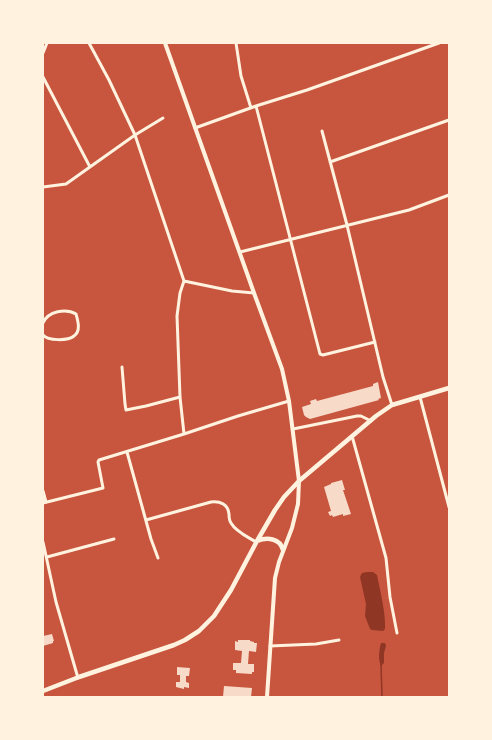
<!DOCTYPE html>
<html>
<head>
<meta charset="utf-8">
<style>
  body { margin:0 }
  #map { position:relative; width:492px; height:740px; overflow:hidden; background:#c8553d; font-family:Overpass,sans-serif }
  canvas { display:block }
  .frame { position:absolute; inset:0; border:44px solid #fff3e0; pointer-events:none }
</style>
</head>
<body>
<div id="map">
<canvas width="492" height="740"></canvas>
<div class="frame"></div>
</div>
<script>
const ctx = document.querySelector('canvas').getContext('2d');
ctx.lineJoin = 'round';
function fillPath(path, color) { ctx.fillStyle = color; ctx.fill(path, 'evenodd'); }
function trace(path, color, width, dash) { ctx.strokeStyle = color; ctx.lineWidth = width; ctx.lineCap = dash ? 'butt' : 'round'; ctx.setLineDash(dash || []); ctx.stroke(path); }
fillPath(new Path2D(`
  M 367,572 L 373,572 L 377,575 C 380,590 386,614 385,629 L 383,631 L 372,630 L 370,629 L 365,616 L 366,604 L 360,577 L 362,573 Z
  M 381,643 L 385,643 L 386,646 L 384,653 L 384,663 L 381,666 C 378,660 379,650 381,643 Z`), '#8f3625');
trace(new Path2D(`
  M 381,664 L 382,697`), '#8f3625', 1.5);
fillPath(new Path2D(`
  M 378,382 L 381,398 L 378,399 L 379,400 L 310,419 L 306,417 L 304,415 L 302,407 L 311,404 L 310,401 L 316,399 L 317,401 L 373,386 L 373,384 Z
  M 342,480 L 345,490 L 343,490 L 351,514 L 343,516 L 343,514 L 333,517 L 332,515 L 330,516 L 328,512 L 331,511 L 324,487 L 331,484 L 331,483 Z
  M 52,634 L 54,641 L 53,641 L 53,643 L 43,646 L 43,636 Z
  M 238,640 L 250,640 L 250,641 L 254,642 L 254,643 L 257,643 L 256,652 L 249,651 L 248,664 L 254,664 L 254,672 L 252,672 L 252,674 L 236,673 L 236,670 L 233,670 L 233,663 L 241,663 L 242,651 L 235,650 L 235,641 L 238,642 Z
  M 177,667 L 190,668 L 189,676 L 186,676 L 186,682 L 189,683 L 189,688 L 184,687 L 184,689 L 176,687 L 176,682 L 180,682 L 180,675 L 177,675 Z
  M 224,686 L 252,688 L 251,697 L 223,697 Z`), '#f7dbc8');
trace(new Path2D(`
  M 89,43 L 109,80 L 135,135 L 184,281 L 180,293 L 177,316 L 180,397 L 184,434
  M 236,43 L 241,76 L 251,108
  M 43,53 L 47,43
  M 43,77 L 90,167
  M 256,106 L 320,354 L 323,355 L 375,342
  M 195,128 L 256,106 L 307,90 L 439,43
  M 322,131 L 347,225 L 383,377 L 392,405
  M 330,162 L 449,120
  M 43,187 L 66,184 L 135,135 L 163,118
  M 240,252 L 409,210 L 449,195
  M 184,281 L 232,291 L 254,293
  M 43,323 C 48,311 66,308 76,314 C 78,321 81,331 74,336 C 68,341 48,341 43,335
  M 122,367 L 125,404 L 126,410 L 146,406 L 180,397
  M 420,397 L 449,507
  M 293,429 L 357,416 L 361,416 L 371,421
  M 352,436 L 386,558 L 390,597 L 397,633
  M 127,452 L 151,539 L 158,558
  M 43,491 L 46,502
  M 43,503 L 103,488 L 98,462 L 99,460 L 184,434 L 238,416 L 289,401
  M 146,520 L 211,502 C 220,501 228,504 229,514 C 229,518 229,520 231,523 C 236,532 248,537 256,542
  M 43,542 L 56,602 L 78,678
  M 47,557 L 114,539
  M 270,646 L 316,644 L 339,640`), '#fff3e0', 3);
trace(new Path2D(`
  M 165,43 L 254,293 L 282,369 L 289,401 L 299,481 L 298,504 L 292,528 L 279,562 L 275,578 L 267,697`), '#fff3e0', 4);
trace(new Path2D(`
  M 257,541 C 267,537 280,538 283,550
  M 43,691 L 79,677 L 174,645 L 185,640 L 199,631 L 214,616 L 231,590 L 257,541 L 275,510 L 284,497 L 299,481 L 376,416 L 392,405 L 449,388`), '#fff3e0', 4.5);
</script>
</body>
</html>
